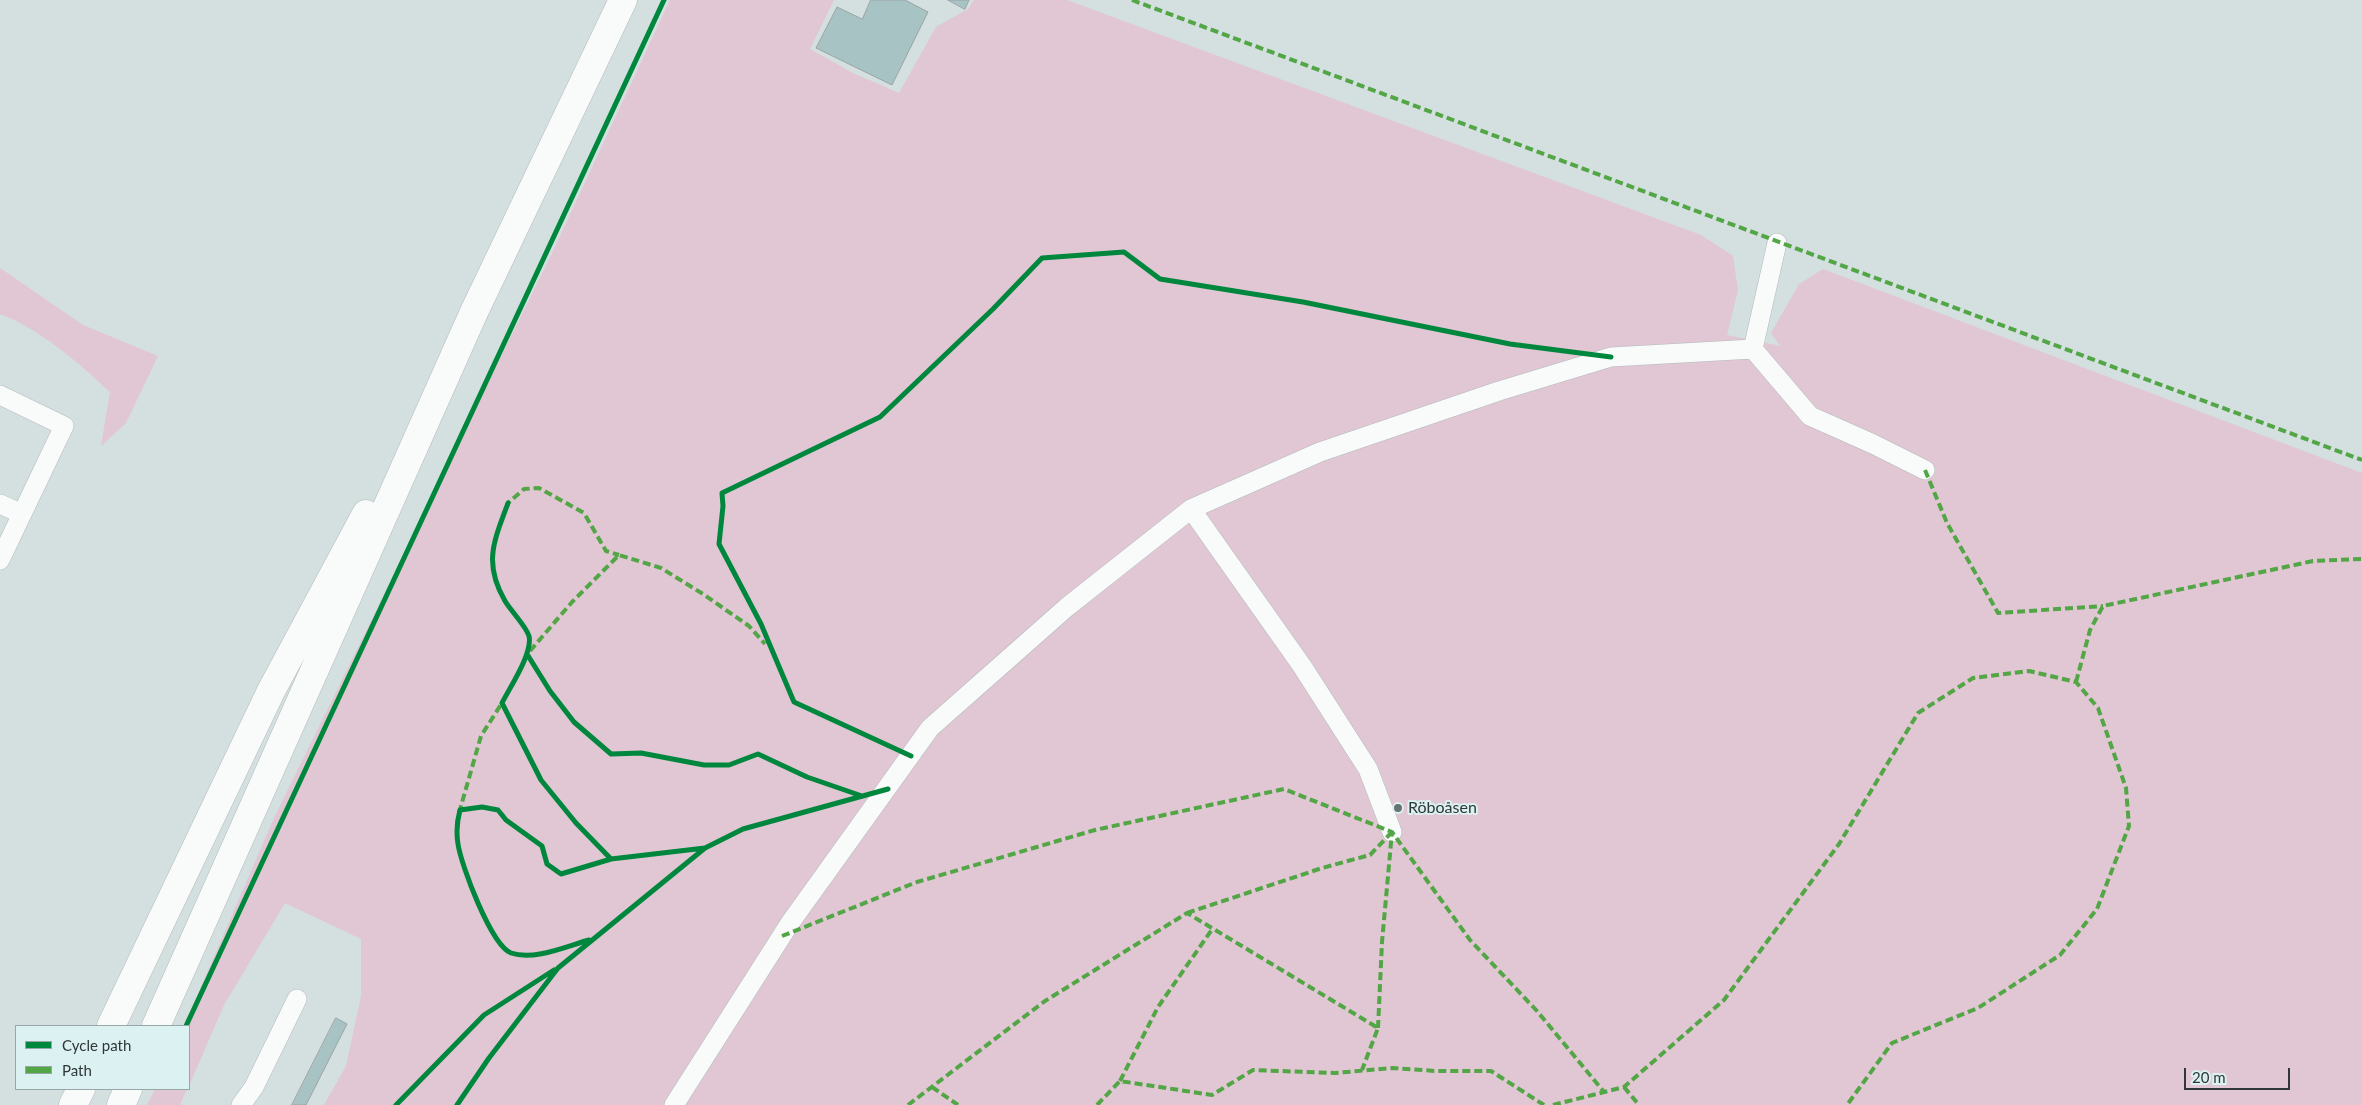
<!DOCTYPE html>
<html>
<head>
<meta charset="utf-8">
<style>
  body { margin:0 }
  #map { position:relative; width:2362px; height:1105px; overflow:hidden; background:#d4dfdf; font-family:Lato,sans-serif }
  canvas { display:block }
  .legend { position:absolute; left:15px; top:1025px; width:175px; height:65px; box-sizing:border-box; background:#dcf1f1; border:1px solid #97a7a7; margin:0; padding:6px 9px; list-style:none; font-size:15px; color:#2f3737 }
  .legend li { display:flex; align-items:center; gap:10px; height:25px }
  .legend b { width:25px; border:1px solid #97a7a7 }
  .scale { position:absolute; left:2184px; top:1068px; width:106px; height:22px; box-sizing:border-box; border:2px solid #2f3737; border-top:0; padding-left:6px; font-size:15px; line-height:18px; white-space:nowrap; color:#2f3737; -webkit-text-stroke:4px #dcf1f1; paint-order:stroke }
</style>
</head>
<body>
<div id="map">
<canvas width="2362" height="1105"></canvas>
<ul class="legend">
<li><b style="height:6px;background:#00873e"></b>Cycle path</li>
<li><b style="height:6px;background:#52a645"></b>Path</li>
</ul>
<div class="scale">20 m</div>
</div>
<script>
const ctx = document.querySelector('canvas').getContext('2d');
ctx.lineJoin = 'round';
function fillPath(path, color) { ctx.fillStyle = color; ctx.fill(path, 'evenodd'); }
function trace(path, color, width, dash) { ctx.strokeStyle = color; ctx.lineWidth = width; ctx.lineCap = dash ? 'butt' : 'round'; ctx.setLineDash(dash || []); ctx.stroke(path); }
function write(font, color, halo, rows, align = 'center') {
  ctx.font = font + ' Lato,sans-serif'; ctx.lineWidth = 4; ctx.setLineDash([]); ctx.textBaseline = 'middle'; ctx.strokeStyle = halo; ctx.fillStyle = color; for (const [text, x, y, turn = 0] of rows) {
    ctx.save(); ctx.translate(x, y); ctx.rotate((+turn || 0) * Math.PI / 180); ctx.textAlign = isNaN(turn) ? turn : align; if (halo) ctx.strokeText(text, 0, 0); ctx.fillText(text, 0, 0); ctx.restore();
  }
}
fillPath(new Path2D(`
  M 670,0 L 834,0 L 810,49 L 853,73 L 899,93 L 936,27 L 968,9 L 974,0 L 1067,0 L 1701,235 L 1733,256 L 1738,290 L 1727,335 L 1780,346 L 1771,333 L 1799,284 L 1823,269 L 2362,473 L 2362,1105 L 324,1105 L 346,1066 L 361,996 L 361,939 L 285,903 L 224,1005 L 189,1086 L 189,1026 L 184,1026 L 274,818 L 554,249 Z
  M 0,268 L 83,325 L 158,356 L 126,423 L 101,446 L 110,392 C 80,364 39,328 0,314 Z
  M 155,1089 L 187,1089 L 180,1105 L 147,1105 Z`), '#e1c6d3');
const building = new Path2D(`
  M 871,0 L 905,0 L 928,12 L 892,85 L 816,48 L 837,7 L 862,19 Z
  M 948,0 L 969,0 L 965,9 Z
  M 336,1018 L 347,1024 L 306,1105 L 292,1105 Z`);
fillPath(building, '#a7c3c4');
trace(building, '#9ba4a4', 1);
const service = new Path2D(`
  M 1777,243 L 1753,349 L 1810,416 L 1873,444 L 1925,470
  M 0,395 L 64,426 L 0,560
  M 0,504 L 22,514
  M 1191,509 L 1302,666 L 1368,769 L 1392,832
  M 241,1105 L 254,1087 L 297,999
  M 674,1105 L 790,923 L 930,728 L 1067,607 L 1191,509 L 1320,452 L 1499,391 L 1611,357 L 1753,349`);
const secondary = new Path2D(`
  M 111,1026 L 271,691 L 366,514
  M 156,1026 L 474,312 L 623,0
  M 73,1105 L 81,1089
  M 121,1105 L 128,1089`);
trace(service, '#b2bbbb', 20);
trace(secondary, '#b2bbbb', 29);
trace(service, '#f9fafa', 19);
trace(secondary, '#f9fafa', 28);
trace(new Path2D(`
  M 1132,0 L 2362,460
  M 1925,470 L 1947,523 L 1998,613 L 2103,606
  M 507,508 L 508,503 L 524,489 L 539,488 L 584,513 L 606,551 L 619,555
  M 530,651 L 572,602 L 619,555 L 661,568 L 703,594 L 749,626 L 765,644
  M 2076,682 L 2090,630 L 2103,606 L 2313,561 L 2362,559
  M 459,813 L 481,736 L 502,703
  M 1187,913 L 1322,868 L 1370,855 L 1392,832
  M 782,936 L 917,882 L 1095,830 L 1284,789 L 1392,832 L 1470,940 L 1537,1011 L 1604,1092
  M 1378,1028 L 1382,942 L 1392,832
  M 1120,1081 L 1158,1007 L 1213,928
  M 932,1087 L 958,1105
  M 1624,1087 L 1639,1105
  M 908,1105 L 1045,1001 L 1187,913 L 1378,1028 L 1362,1070
  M 1097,1105 L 1120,1081 L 1212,1095 L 1253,1070 L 1335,1073 L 1393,1068 L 1436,1071 L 1491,1071 L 1544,1105
  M 1553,1105 L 1624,1087 L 1724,1000 L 1839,844 L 1918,713 L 1973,678 L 2029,671 L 2076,682 L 2098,708 L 2126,788 L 2129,826 L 2097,909 L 2060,955 L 1978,1008 L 1892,1043 L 1847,1105`), '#52a645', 4, [8, 4]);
trace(new Path2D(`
  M 508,503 C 494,541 483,563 505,601 C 511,611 526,626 529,636 C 533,653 510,687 502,703 L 541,780 L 576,823 L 611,859 L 705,848
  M 527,654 L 550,691 L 574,722 L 611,754 L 641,753 L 704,765 L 729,765 L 758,754 L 807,777 L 862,796
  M 911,756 L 794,702 L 761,624 L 719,544 L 723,506 L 722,493 L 880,417 L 993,309 L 1042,258 L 1124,252 L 1160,279 L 1303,302 L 1510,344 L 1611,357
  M 589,940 C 567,946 534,961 511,953 C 491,945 461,865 458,844 C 456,832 457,821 460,810 L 482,807 L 498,810 L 506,820 L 542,846 L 547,864 L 561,874 L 611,859
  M 186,1026 L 664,0
  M 396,1105 L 484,1015 L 554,970
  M 457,1105 L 489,1058 L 558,968 L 705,848 L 743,829 L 888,789`), '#00873e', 5);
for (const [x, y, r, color] of [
  [1398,808,5,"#697272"]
]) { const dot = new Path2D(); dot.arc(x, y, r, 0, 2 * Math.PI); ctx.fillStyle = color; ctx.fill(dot); trace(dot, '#dcf1f1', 2); }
write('16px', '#2f3737', '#dcf1f1', [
  ["Röboåsen",1408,808]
], 'left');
</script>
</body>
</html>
